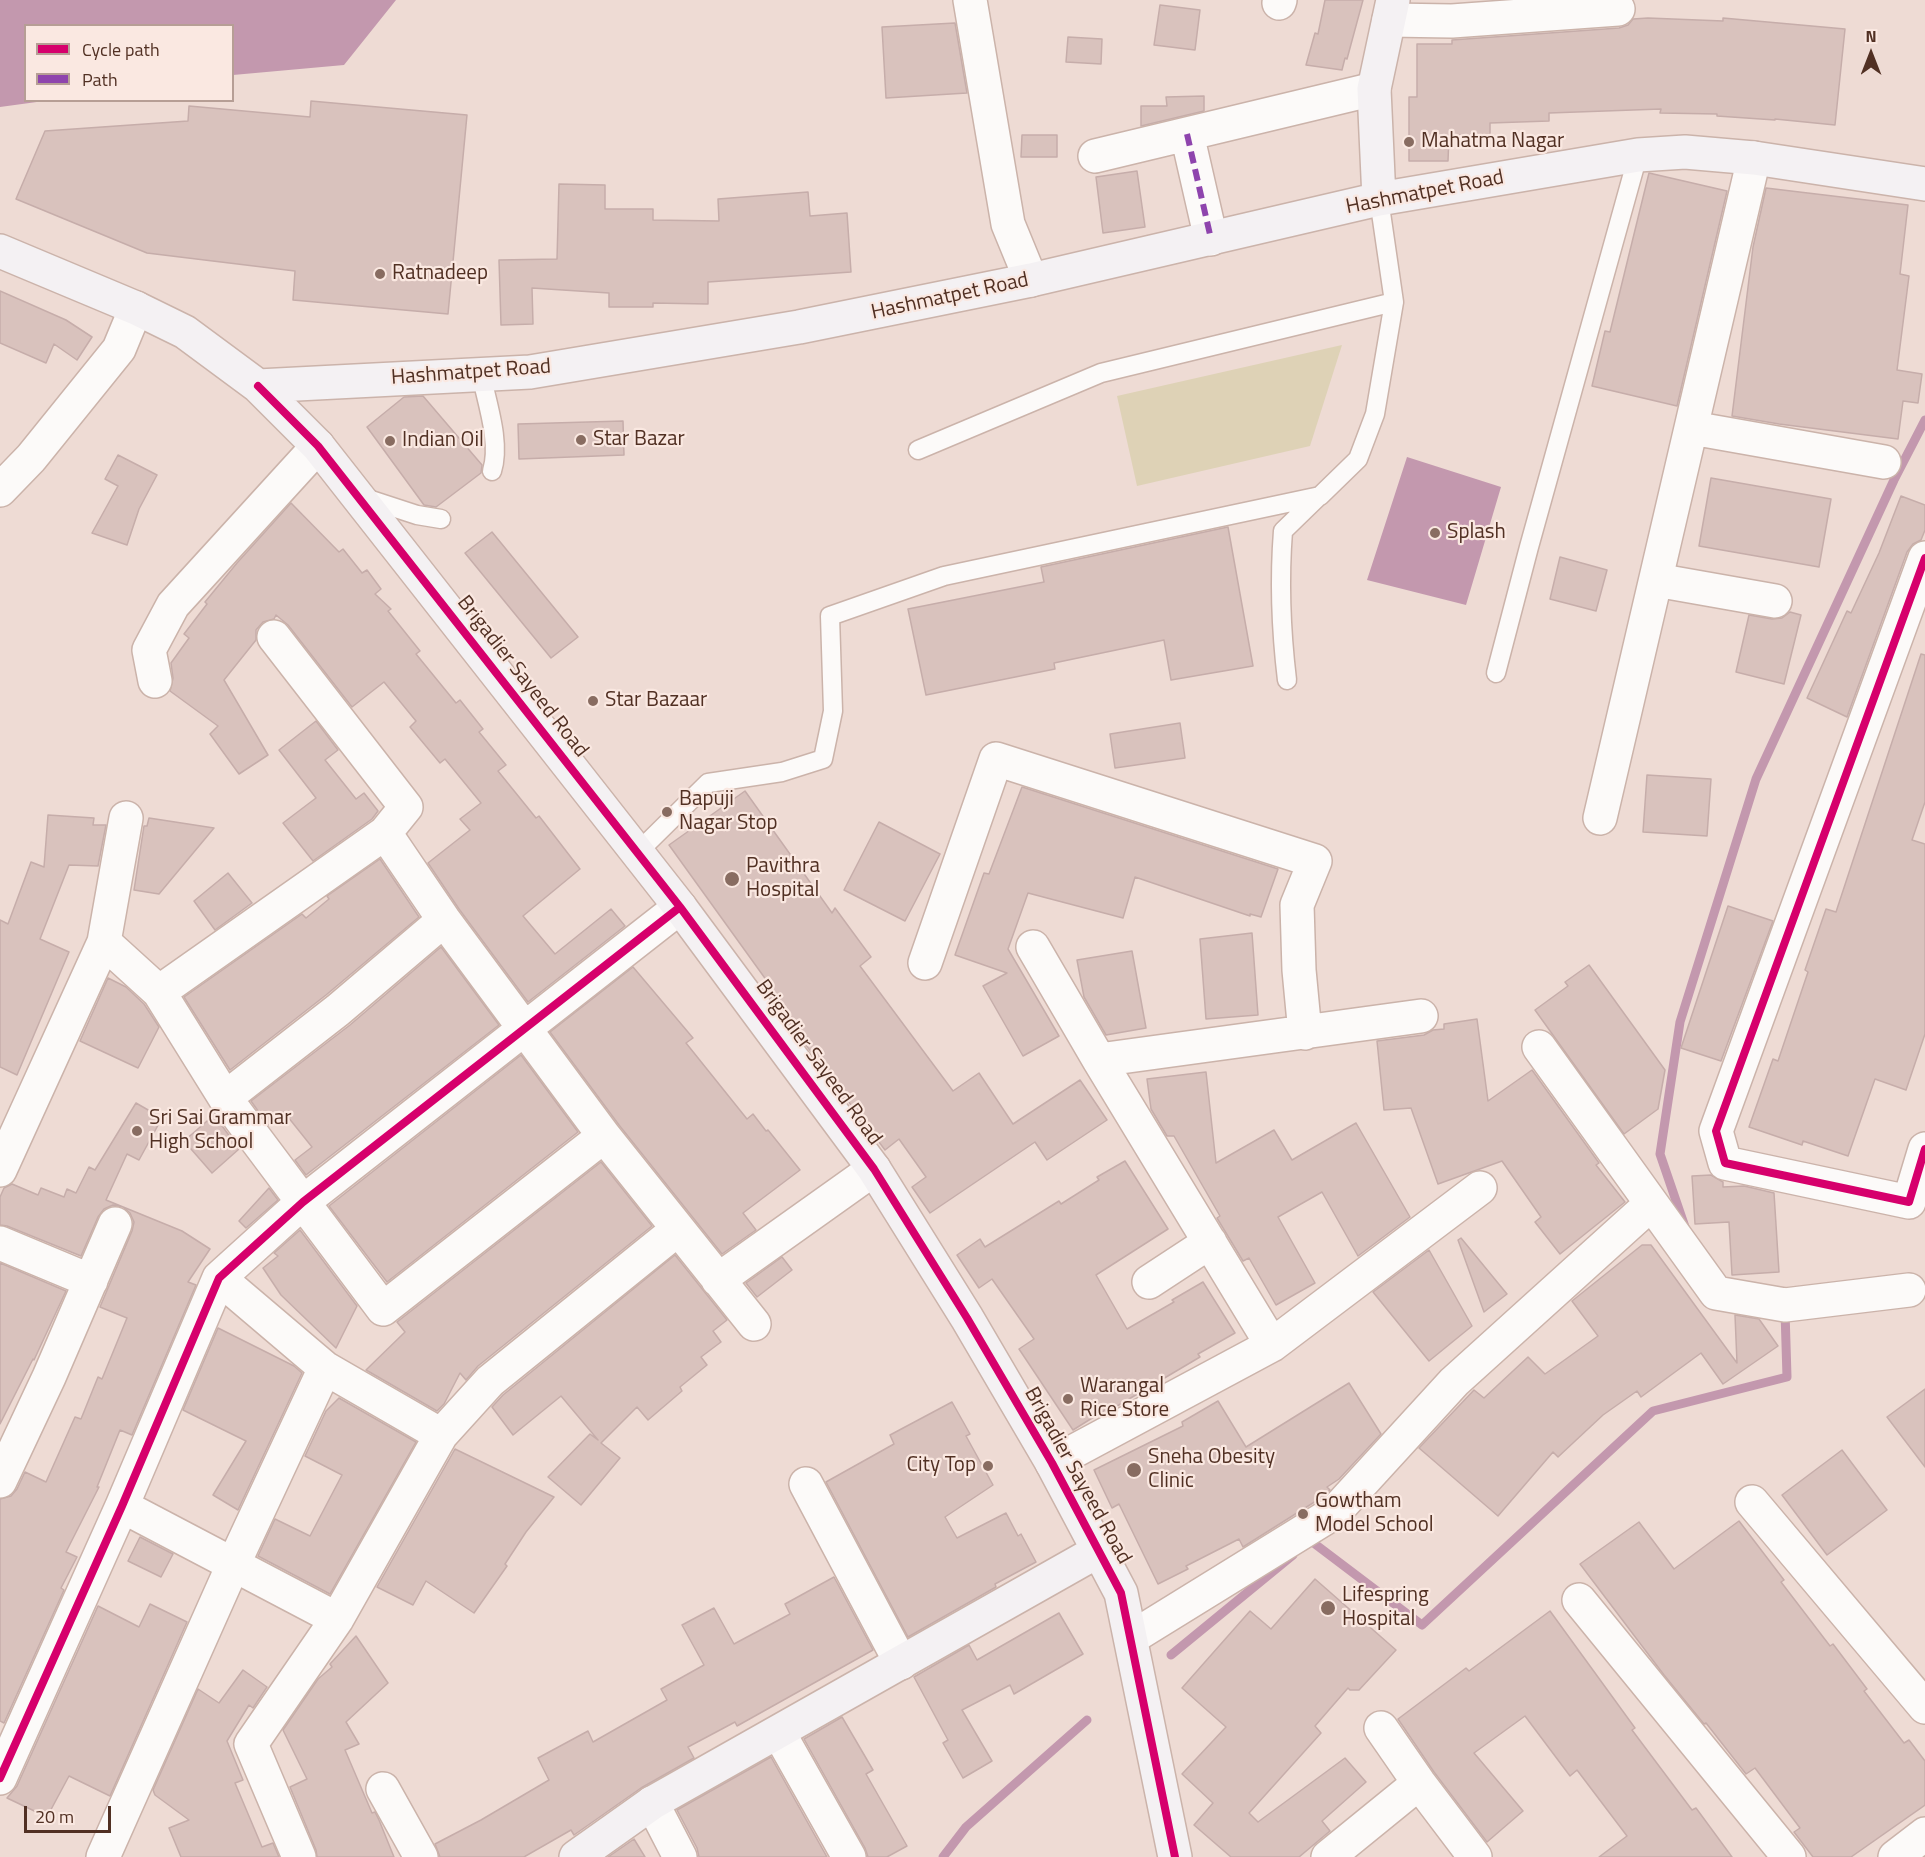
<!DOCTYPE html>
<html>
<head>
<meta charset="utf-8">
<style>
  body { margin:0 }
  #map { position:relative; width:1925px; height:1857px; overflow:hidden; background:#eedbd4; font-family:"Titillium Web",sans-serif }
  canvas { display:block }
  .legend { position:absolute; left:24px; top:24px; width:210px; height:78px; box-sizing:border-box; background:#fae8e1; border:2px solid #b69e95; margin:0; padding:8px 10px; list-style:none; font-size:18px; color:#513023 }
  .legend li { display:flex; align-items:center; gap:12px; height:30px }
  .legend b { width:30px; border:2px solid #b69e95 }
  .north { position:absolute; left:1841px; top:24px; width:60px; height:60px; -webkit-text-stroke:4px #fae8e1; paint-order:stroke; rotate:0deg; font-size:16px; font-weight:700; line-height:24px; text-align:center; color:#513023 }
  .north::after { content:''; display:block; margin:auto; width:21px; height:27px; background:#513023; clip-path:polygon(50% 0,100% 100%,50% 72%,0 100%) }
  .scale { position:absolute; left:24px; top:1806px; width:87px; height:27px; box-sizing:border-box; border:3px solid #513023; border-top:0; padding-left:8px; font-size:18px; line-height:21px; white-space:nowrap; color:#513023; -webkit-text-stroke:4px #fae8e1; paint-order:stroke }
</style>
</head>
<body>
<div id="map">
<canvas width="1925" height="1857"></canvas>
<ul class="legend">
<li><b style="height:8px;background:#d6006c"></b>Cycle path</li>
<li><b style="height:8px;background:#8e44ad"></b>Path</li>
</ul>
<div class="north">N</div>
<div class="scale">20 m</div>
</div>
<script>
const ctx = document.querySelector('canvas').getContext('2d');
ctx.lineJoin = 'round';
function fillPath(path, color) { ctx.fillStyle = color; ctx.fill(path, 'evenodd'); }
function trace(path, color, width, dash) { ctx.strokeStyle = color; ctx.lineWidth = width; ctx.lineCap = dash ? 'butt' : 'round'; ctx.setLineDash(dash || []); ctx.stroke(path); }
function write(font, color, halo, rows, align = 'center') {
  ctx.font = font + ' "Titillium Web",sans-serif'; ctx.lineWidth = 4.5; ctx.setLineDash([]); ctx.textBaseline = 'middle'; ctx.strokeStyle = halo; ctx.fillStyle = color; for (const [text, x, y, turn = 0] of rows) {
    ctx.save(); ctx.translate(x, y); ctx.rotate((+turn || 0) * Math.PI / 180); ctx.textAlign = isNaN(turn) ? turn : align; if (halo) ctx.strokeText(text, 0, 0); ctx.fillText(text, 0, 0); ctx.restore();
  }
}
fillPath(new Path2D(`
  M 1342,345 L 1310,446 L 1137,486 L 1117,396 Z`), '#ded2b6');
fillPath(new Path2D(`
  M 0,0 L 396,0 L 344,65 L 233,75 L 232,26 L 26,26 L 26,100 L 44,101 L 0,107 Z
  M 1407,457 L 1501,487 L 1466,605 L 1367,580 Z`), '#c398ae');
trace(new Path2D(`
  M 1685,1227 L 1660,1154 L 1680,1022 L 1756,779 L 1894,480 L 1925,420
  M 1306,1545 L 1311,1541 L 1422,1625 L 1653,1411 L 1787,1377 L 1785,1311
  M 1171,1655 L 1293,1555
  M 943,1857 L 966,1827 L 1087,1720`), '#c398ae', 9);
const building = new Path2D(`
  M 1325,0 L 1363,0 L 1347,59 L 1345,58 L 1342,70 L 1306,65 L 1315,33 L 1318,34 Z
  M 1160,5 L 1200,10 L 1195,50 L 1154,45 Z
  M 1648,18 L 1723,21 L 1723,18 L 1845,29 L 1835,125 L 1775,119 L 1775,120 L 1717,116 L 1717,114 L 1660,113 L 1661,109 L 1549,113 L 1549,121 L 1490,123 L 1490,135 L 1449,135 L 1448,161 L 1409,161 L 1409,97 L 1417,97 L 1417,44 L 1452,44 L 1452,40 L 1619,28 L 1628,25 L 1633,19 Z
  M 955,23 L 967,93 L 886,98 L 882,27 Z
  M 1068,37 L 1102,39 L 1101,64 L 1066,62 Z
  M 1204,96 L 1204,111 L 1141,126 L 1141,106 L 1167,106 L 1166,97 Z
  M 311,101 L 467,115 L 448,314 L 293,300 L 295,271 L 147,253 L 16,199 L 45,131 L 188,121 L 189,106 L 310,117 Z
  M 1022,135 L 1057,135 L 1057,157 L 1021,157 Z
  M 1137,171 L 1145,227 L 1103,233 L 1096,177 Z
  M 1649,173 L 1727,191 L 1677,406 L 1592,386 L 1605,331 L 1610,332 Z
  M 559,184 L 605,185 L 605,209 L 653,209 L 653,220 L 719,221 L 718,199 L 808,192 L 810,216 L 847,213 L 851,272 L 708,282 L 708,304 L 653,303 L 653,307 L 609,307 L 609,293 L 532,288 L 533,324 L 501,325 L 499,260 L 557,259 Z
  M 1766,188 L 1908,205 L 1900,274 L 1909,276 L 1897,370 L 1922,374 L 1918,403 L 1903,401 L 1898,439 L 1779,424 L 1732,416 L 1753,247 Z
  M 0,291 L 66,320 L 92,337 L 77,360 L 54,344 L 46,363 L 0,343 Z
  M 423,396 L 482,465 L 481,473 L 436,507 L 424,505 L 367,427 L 404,397 Z
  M 623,421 L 624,455 L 519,459 L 518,424 Z
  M 118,455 L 157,475 L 139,509 L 127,545 L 92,533 L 118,486 L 105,479 Z
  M 1711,478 L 1831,499 L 1819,567 L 1699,546 Z
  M 1901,496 L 1925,505 L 1925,530 L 1921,540 L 1913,544 L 1907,552 L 1847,717 L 1807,698 L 1847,611 L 1851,613 L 1879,553 Z
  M 291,503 L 339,552 L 343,549 L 362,573 L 367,570 L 381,589 L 375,594 L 391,609 L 388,611 L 420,651 L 416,654 L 456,703 L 460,700 L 483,729 L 479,732 L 506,765 L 498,771 L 536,818 L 539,816 L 580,869 L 523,916 L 555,954 L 611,909 L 625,926 L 528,1002 L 459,909 L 428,863 L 470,830 L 460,819 L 481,803 L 445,759 L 440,763 L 410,727 L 416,721 L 384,682 L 352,707 L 288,625 L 276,615 L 274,619 L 263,622 L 256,630 L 256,640 L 224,680 L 268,755 L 239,774 L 210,734 L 218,726 L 170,691 L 173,678 L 171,663 L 189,638 L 184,634 L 207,604 L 205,602 L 237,563 Z
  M 1228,527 L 1253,666 L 1171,680 L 1164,640 L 1054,663 L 1055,669 L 926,695 L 908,609 L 1044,582 L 1041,567 Z
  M 492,532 L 578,637 L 551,658 L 465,553 Z
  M 1560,557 L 1607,570 L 1596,611 L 1550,599 Z
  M 1790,612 L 1801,615 L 1784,684 L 1736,672 L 1749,615 L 1772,619 L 1782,618 Z
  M 1921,654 L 1925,655 L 1925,802 L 1912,840 L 1925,844 L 1925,1034 L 1906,1090 L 1875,1079 L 1848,1156 L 1803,1141 L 1802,1145 L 1749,1127 L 1773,1059 L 1778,1061 L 1808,972 L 1805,970 L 1826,909 L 1836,912 Z
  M 316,721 L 338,750 L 325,760 L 356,799 L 364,793 L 378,811 L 372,819 L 313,861 L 283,823 L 316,798 L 279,750 Z
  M 1180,723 L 1185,758 L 1115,768 L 1110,734 Z
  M 1647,775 L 1711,779 L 1707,836 L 1643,832 Z
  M 1022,787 L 1278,869 L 1261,917 L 1250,914 L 1250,916 L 1135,877 L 1123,918 L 1028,893 L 1008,949 L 1059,1036 L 1023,1056 L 983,986 L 1007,973 L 955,955 L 984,873 L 989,874 Z
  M 745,791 L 832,913 L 835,908 L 871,957 L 860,966 L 953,1091 L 979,1073 L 1013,1124 L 1080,1080 L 1107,1120 L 1047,1160 L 1035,1142 L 930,1213 L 912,1187 L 926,1177 L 899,1139 L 885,1150 L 766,992 L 772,988 L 669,845 Z
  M 48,815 L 94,818 L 93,825 L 106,825 L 98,866 L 69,865 L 40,939 L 69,952 L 17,1075 L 0,1067 L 0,920 L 8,924 L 31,862 L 44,867 Z
  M 149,818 L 214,828 L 159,894 L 134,890 L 144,826 L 147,826 Z
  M 879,822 L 940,854 L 905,921 L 844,890 Z
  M 380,859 L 419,917 L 326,995 L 230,1070 L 184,997 L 302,914 L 306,918 L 329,899 L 327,896 Z
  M 228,873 L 252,903 L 215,930 L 194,901 Z
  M 1728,906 L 1773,921 L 1721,1061 L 1681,1048 Z
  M 1252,933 L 1258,1015 L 1206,1019 L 1200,939 Z
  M 441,947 L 499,1025 L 306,1175 L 295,1160 L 312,1147 L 284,1112 L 268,1125 L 251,1101 L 350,1025 Z
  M 1132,951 L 1146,1028 L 1106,1035 L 1084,997 L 1077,960 Z
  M 1589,965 L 1665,1070 L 1658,1109 L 1624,1134 L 1535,1010 L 1568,986 L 1565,982 Z
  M 633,967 L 693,1038 L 686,1043 L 747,1119 L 753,1114 L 766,1131 L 768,1130 L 800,1170 L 743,1213 L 756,1230 L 722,1254 L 619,1125 L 550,1032 Z
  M 108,978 L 126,987 L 144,1004 L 159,1027 L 138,1068 L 80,1041 Z
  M 1477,1019 L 1488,1101 L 1532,1070 L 1599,1163 L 1596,1165 L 1625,1202 L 1560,1254 L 1535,1222 L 1541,1217 L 1502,1161 L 1438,1184 L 1411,1108 L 1384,1110 L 1377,1041 L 1424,1035 L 1433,1030 L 1444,1029 L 1444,1024 Z
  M 521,1055 L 578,1132 L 387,1282 L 329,1206 Z
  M 1206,1072 L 1216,1163 L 1274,1130 L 1292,1160 L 1356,1123 L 1410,1217 L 1358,1256 L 1322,1192 L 1278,1217 L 1315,1283 L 1276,1305 L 1249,1258 L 1243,1261 L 1217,1218 L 1220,1216 L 1174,1136 L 1167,1136 L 1151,1109 L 1147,1079 Z
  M 136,1103 L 162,1118 L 139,1160 L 127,1154 L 106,1200 L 182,1231 L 210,1249 L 188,1282 L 196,1285 L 132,1435 L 120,1430 L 97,1487 L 99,1487 L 66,1552 L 77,1557 L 61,1588 L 64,1590 L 4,1723 L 0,1721 L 0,1499 L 11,1496 L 17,1489 L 25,1472 L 46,1482 L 75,1417 L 81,1419 L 98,1377 L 102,1379 L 127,1318 L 100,1307 L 132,1231 L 134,1222 L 130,1213 L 123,1207 L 113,1205 L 104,1209 L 98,1217 L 81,1256 L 7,1226 L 0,1225 L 0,1197 L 4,1188 L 12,1184 L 38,1195 L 41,1188 L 64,1197 L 67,1189 L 76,1193 L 89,1167 L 95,1170 Z
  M 214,1115 L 239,1149 L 212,1173 L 184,1141 Z
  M 1125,1161 L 1168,1229 L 1096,1275 L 1127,1329 L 1174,1302 L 1172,1300 L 1203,1282 L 1235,1333 L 1198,1354 L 1200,1357 L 1107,1412 L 1105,1410 L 1073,1430 L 1019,1349 L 1034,1339 L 992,1279 L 979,1288 L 957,1255 L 980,1239 L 985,1247 L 1059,1201 L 1061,1204 L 1099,1180 L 1097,1177 Z
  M 601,1162 L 652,1226 L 478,1366 L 466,1380 L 460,1373 L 444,1404 L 437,1411 L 366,1370 L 405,1332 L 397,1322 Z
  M 1711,1175 L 1723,1182 L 1723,1187 L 1744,1186 L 1774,1193 L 1779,1272 L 1732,1275 L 1729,1222 L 1695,1224 L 1692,1176 Z
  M 269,1188 L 278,1200 L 246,1228 L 239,1221 Z
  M 300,1230 L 357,1306 L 336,1348 L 281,1295 L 263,1268 L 278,1256 L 274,1253 Z
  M 1461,1238 L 1507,1294 L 1484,1312 L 1458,1240 Z
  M 1642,1245 L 1651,1245 L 1737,1363 L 1735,1315 L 1759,1319 L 1778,1346 L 1723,1384 L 1701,1353 L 1641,1397 L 1637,1391 L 1603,1415 L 1558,1457 L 1553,1452 L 1498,1516 L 1419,1448 L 1474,1390 L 1484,1398 L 1528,1357 L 1545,1374 L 1598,1336 L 1572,1301 Z
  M 1429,1250 L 1472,1326 L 1429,1361 L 1373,1292 Z
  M 675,1255 L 727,1320 L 713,1331 L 721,1342 L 701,1357 L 707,1365 L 680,1387 L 682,1391 L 648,1420 L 637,1407 L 601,1443 L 620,1458 L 581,1505 L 548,1477 L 590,1434 L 598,1440 L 561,1396 L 513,1435 L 492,1407 L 503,1395 Z
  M 782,1257 L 792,1270 L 757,1297 L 746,1283 Z
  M 0,1263 L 66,1291 L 34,1360 L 33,1359 L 0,1424 Z
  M 218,1328 L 294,1366 L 302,1373 L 238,1510 L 213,1495 L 246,1441 L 183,1410 Z
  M 1349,1383 L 1381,1434 L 1339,1479 L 1327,1487 L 1330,1490 L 1324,1496 L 1243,1547 L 1239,1539 L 1186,1566 L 1188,1569 L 1158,1584 L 1119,1504 L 1112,1508 L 1094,1470 L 1183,1426 L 1182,1422 L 1218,1401 L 1246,1447 Z
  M 1925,1389 L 1925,1467 L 1887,1417 Z
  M 339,1398 L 416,1442 L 330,1594 L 258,1556 L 275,1519 L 310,1536 L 342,1475 L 305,1456 L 326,1411 Z
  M 952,1402 L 970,1434 L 966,1436 L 993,1485 L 945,1517 L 957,1538 L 1006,1513 L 1018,1536 L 1021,1534 L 1036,1562 L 995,1584 L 996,1587 L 908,1637 L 826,1482 L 894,1444 L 890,1435 Z
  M 455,1449 L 554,1497 L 526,1532 L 505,1564 L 507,1566 L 474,1613 L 426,1581 L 413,1605 L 377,1587 Z
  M 1842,1450 L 1887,1510 L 1827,1555 L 1782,1495 Z
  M 1739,1521 L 1784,1580 L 1781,1582 L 1830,1646 L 1833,1644 L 1867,1689 L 1864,1691 L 1904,1743 L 1909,1740 L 1925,1761 L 1925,1805 L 1851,1857 L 1813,1857 L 1794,1832 L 1800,1828 L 1755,1768 L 1746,1774 L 1706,1723 L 1704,1724 L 1664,1675 L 1580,1564 L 1639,1522 L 1674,1569 Z
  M 140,1537 L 173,1554 L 161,1577 L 128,1561 Z
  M 834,1577 L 873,1650 L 737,1726 L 735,1722 L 688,1747 L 694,1758 L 641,1788 L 574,1835 L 571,1830 L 524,1857 L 440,1857 L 435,1844 L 481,1820 L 549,1780 L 538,1758 L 588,1731 L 593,1742 L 667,1700 L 661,1689 L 704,1665 L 682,1625 L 714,1608 L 734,1644 L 790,1614 L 785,1604 Z
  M 1315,1579 L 1396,1650 L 1359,1690 L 1350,1690 L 1348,1688 L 1315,1726 L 1321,1733 L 1249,1813 L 1258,1822 L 1345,1758 L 1366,1782 L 1322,1821 L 1330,1831 L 1299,1857 L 1231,1857 L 1194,1825 L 1213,1803 L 1182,1774 L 1226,1727 L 1182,1688 L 1250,1611 L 1271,1629 Z
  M 150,1604 L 187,1622 L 110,1796 L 69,1776 L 47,1817 L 7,1798 L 17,1786 L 98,1606 L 139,1627 Z
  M 1550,1611 L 1635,1728 L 1632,1730 L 1692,1810 L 1696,1808 L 1732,1857 L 1599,1857 L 1627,1836 L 1577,1770 L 1570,1776 L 1525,1716 L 1474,1753 L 1523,1811 L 1487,1842 L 1434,1772 L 1398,1719 L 1466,1668 L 1469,1671 Z
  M 1059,1613 L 1083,1654 L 1014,1694 L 1010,1685 L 962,1710 L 992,1761 L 963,1778 L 943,1743 L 948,1740 L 914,1677 L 969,1645 L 977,1660 Z
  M 356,1636 L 388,1683 L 346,1722 L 359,1744 L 345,1750 L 372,1813 L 375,1812 L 379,1820 L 394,1857 L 317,1857 L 316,1850 L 290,1787 L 307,1779 L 283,1730 L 318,1679 L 332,1667 L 330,1664 Z
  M 243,1670 L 267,1687 L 253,1708 L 249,1705 L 227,1741 L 243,1780 L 235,1783 L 262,1847 L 273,1843 L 279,1857 L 181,1857 L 169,1828 L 189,1820 L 155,1795 L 153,1790 L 198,1689 L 219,1703 Z
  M 842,1717 L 873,1770 L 866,1774 L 907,1846 L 887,1857 L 868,1857 L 865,1848 L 804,1739 Z
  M 771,1757 L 827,1857 L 699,1857 L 697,1848 L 677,1810 Z
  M 634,1839 L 645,1857 L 608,1857 Z`);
fillPath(building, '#d9c2bd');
trace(building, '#c6adaa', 1.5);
const lane = new Path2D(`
  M 481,374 C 487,403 501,443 492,471
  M 918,450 L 1101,373 L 1394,302
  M 362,497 L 417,515 L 441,519
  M 1496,673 L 1529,547 L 1638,155
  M 1287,680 C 1281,630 1279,582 1283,531 L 1318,497
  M 638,852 L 708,783 L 782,772 L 823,759 L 833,711 L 830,616 L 944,576 L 1320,496 L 1358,459 L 1375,414 L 1394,302 L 1379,199`);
const street = new Path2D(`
  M 970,0 L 1008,224 L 1031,280
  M 1279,3 L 1280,0
  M 1389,20 L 1452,21 L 1618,9
  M 1187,134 L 1211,239
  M 1095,156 L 1374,89
  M 1692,428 L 1884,462
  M 0,490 L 31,458 L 119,349 L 136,308
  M 1925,558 L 1716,1131 L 1725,1163 L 1909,1202 L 1925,1149
  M 1656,580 L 1775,601
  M 155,681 L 149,650 L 173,605 L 318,446
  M 1600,818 L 1754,158
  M 385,833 L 444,920 L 604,1136 L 754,1324
  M 104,942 L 159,992 L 225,1098 L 383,1309 L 604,1136
  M 1033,947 L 1099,1060 L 1421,1016
  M 925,963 L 996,759 L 1315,861 L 1297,905 L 1299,970 L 1305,1033
  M 159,992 L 385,833 L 406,807 L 274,637
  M 1539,1047 L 1716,1293 L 1785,1305 L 1909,1290
  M 1099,1060 L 1272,1345
  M 225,1098 L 338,1010 L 444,920
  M 0,1170 L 104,942 L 126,818
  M 0,1243 L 91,1281
  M 219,1278 L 325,1368 L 441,1435 L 490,1381 L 677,1230
  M 718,1280 L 874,1169
  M 1149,1282 L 1210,1242
  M 1052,1463 L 1272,1345 L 1480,1188
  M 0,1481 L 49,1377 L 115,1224
  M 806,1484 L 901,1663
  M 1752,1502 L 1925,1707
  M 122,1506 L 337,1619
  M 1579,1600 L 1789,1857
  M 1131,1638 L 1335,1512 L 1454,1382 L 1651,1204
  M 1381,1728 L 1419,1783 L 1475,1857
  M 779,1733 L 849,1857
  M 0,1778 L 122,1506 L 219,1278 L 303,1202 L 680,907
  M 383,1789 L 421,1857
  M 652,1803 L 680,1857
  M 103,1857 L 234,1563 L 325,1368
  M 299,1857 L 251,1744 L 337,1619 L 441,1435
  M 1328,1857 L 1419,1783
  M 1895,1857 L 1925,1834`);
const secondary = new Path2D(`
  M 1379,199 L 1374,89 L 1393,0
  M 0,251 L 136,308 L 185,332 L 258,386 L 530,372 L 799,327 L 1031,280 L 1379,199 L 1638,155 L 1685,152 L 1754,158 L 1925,184
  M 258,386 L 318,446 L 680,907 L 874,1169 L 967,1318 L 1052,1463 L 1121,1593 L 1175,1857
  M 576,1857 L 652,1803 L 1098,1551`);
trace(lane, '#cbb3aa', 21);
trace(street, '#cbb3aa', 36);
trace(secondary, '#cbb3aa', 36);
trace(lane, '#fcfaf9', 18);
trace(street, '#fcfaf9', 33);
trace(secondary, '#f4f1f3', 33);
trace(new Path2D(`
  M 1187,134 L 1211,239`), '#8e44ad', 6, [12, 6]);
trace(new Path2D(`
  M 258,386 L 318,446 L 680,907 L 874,1169 L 967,1318 L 1052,1463 L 1121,1593 L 1175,1857
  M 1925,558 L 1716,1131 L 1725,1163 L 1909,1202 L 1925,1149
  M 0,1778 L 122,1506 L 219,1278 L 303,1202 L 680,907`), '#d6006c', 8);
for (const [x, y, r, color] of [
  [1409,142,6,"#886c61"],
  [380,274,6,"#886c61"],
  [581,440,6,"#886c61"],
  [390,441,6,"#886c61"],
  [1435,533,6,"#886c61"],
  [593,701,6,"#886c61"],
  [667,812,6,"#886c61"],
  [732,879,8,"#886c61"],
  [137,1131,6,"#886c61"],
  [1068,1399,6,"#886c61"],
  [988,1466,6,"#886c61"],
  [1134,1470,8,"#886c61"],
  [1303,1514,6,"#886c61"],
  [1328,1608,8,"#886c61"]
]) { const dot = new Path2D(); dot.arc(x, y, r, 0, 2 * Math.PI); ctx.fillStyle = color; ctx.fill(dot); trace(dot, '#fae8e1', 2); }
write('21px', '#513023', '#fae8e1', [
  ["Mahatma Nagar",1421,142],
  ["Ratnadeep",392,274],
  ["Star Bazar",593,440],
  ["Indian Oil",402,441],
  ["Splash",1447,533],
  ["Star Bazaar",605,701],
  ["Bapuji",679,800],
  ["Nagar Stop",679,824],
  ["Pavithra",746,867],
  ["Hospital",746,891],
  ["Sri Sai Grammar",149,1119],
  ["High School",149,1143],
  ["Warangal",1080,1387],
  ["Rice Store",1080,1411],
  ["Sneha Obesity",1148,1458],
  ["Clinic",1148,1482],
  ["City Top",976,1466,"right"],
  ["Gowtham",1315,1502],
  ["Model School",1315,1526],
  ["Lifespring",1342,1596],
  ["Hospital",1342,1620]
], 'left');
write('21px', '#513023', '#fae8e1', [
  ["Hashmatpet Road",1425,193,-11],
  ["Hashmatpet Road",950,297,-12],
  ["Hashmatpet Road",471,373,-4],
  ["Brigadier Sayeed Road",522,677,52],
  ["Brigadier Sayeed Road",818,1063,54],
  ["Brigadier Sayeed Road",1077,1476,61]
]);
</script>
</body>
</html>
